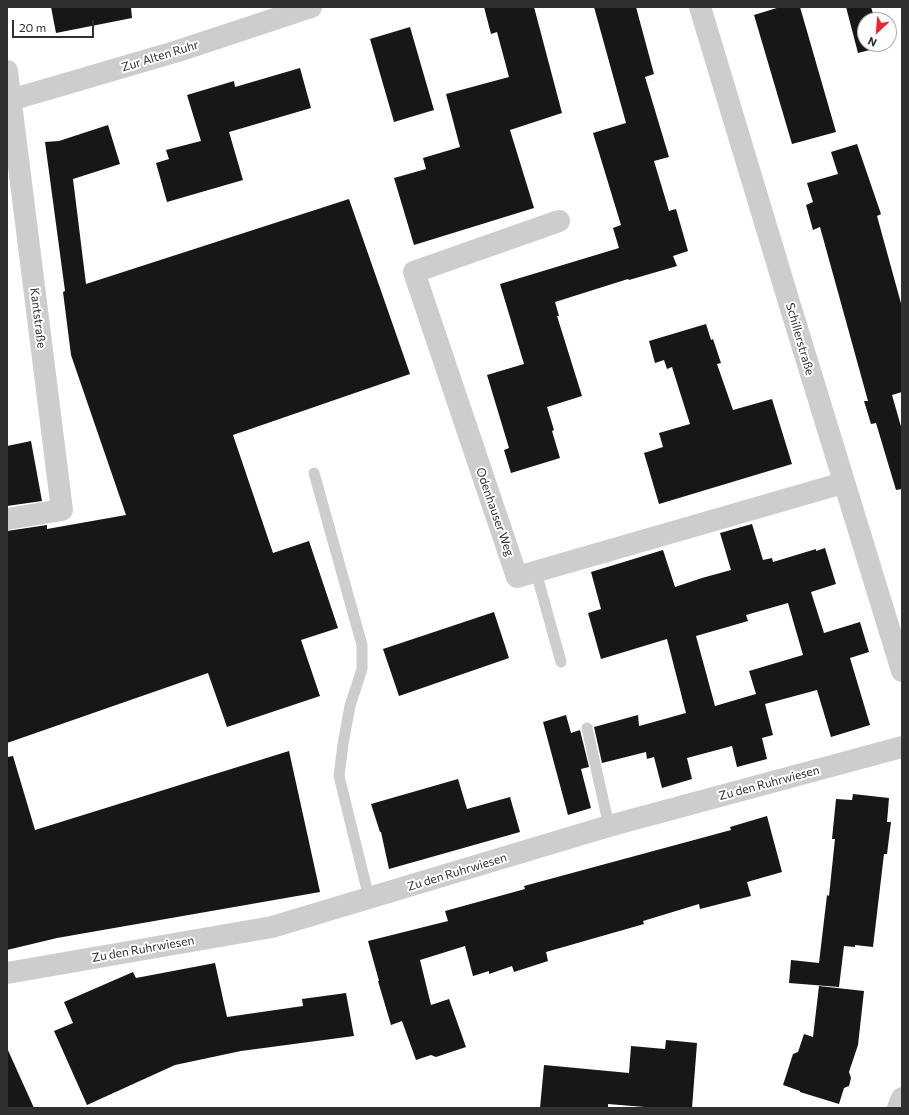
<!DOCTYPE html>
<html>
<head>
<meta charset="utf-8">
<style>
  body { margin:0 }
  #map { position:relative; width:909px; height:1115px; overflow:hidden; background:#fff; font-family:Commissioner,sans-serif }
  canvas { display:block }
  .frame { position:absolute; inset:0; border:8px solid #303030; pointer-events:none }
  .north { position:absolute; left:857px; top:12px; width:40px; height:40px; box-sizing:border-box; background:#fff; border:1px solid #acacac; border-radius:50%; rotate:206deg; font-size:11px; font-weight:700; line-height:16px; text-align:center; color:#303030 }
  .north::after { content:''; display:block; margin:auto; width:14px; height:18px; background:#f72228; clip-path:polygon(50% 0,100% 100%,50% 72%,0 100%) }
  .scale { position:absolute; left:12px; top:20px; width:82px; height:18px; box-sizing:border-box; border:2px solid #303030; border-top:0; padding-left:5px; font-size:12px; line-height:14px; white-space:nowrap; color:#303030; -webkit-text-stroke:3px #fff; paint-order:stroke }
</style>
</head>
<body>
<div id="map">
<canvas width="909" height="1115"></canvas>
<div class="frame"></div>
<div class="north">N</div>
<div class="scale">20 m</div>
</div>
<script>
const ctx = document.querySelector('canvas').getContext('2d');
ctx.lineJoin = 'round';
function fillPath(path, color) { ctx.fillStyle = color; ctx.fill(path, 'evenodd'); }
function trace(path, color, width, dash) { ctx.strokeStyle = color; ctx.lineWidth = width; ctx.lineCap = dash ? 'butt' : 'round'; ctx.setLineDash(dash || []); ctx.stroke(path); }
function write(font, color, halo, rows, align = 'center') {
  ctx.font = font + ' Commissioner,sans-serif'; ctx.lineWidth = 4; ctx.setLineDash([]); ctx.textBaseline = 'middle'; ctx.strokeStyle = halo; ctx.fillStyle = color; for (const [text, x, y, turn = 0] of rows) {
    ctx.save(); ctx.translate(x, y); ctx.rotate((+turn || 0) * Math.PI / 180); ctx.textAlign = isNaN(turn) ? turn : align; if (halo) ctx.strokeText(text, 0, 0); ctx.fillText(text, 0, 0); ctx.restore();
  }
}
fillPath(new Path2D(`
  M 51,7 L 131,7 L 132,18 L 56,33 Z
  M 484,7 L 534,7 L 562,113 L 510,130 L 534,208 L 414,245 L 394,178 L 426,169 L 423,158 L 460,147 L 446,94 L 509,77 L 497,32 L 491,34 Z
  M 594,7 L 636,7 L 654,74 L 645,77 L 669,157 L 654,161 L 669,211 L 676,209 L 688,251 L 673,256 L 677,266 L 629,280 L 628,279 L 555,302 L 559,316 L 557,316 L 582,396 L 547,407 L 554,430 L 552,431 L 560,458 L 511,473 L 504,450 L 509,448 L 487,375 L 524,364 L 500,284 L 619,248 L 613,228 L 621,225 L 593,133 L 626,123 Z
  M 780,7 L 800,7 L 836,132 L 792,144 L 754,15 Z
  M 846,7 L 871,7 L 875,20 L 865,20 L 865,44 L 881,44 L 882,47 L 858,53 Z
  M 410,27 L 434,110 L 394,122 L 370,39 Z
  M 300,68 L 311,108 L 229,132 L 243,180 L 167,202 L 156,163 L 169,159 L 166,150 L 201,141 L 187,95 L 234,81 L 235,87 Z
  M 108,125 L 120,164 L 73,179 L 86,284 L 349,199 L 410,374 L 233,435 L 273,553 L 309,541 L 338,628 L 301,640 L 320,696 L 227,727 L 208,673 L 7,743 L 7,531 L 47,525 L 47,529 L 126,515 L 71,355 L 63,292 L 65,291 L 45,142 L 59,141 Z
  M 857,144 L 881,214 L 877,216 L 902,307 L 902,392 L 892,395 L 902,430 L 902,489 L 896,490 L 876,423 L 871,424 L 864,401 L 868,401 L 820,227 L 813,230 L 806,205 L 813,202 L 807,183 L 838,174 L 831,152 Z
  M 706,324 L 711,340 L 713,339 L 721,363 L 717,364 L 733,410 L 772,399 L 792,464 L 659,504 L 644,453 L 663,447 L 659,433 L 690,424 L 672,367 L 667,369 L 664,360 L 655,363 L 649,341 Z
  M 31,441 L 42,501 L 7,506 L 7,446 Z
  M 752,524 L 763,560 L 772,558 L 773,562 L 816,549 L 816,551 L 825,548 L 836,584 L 811,592 L 824,633 L 860,622 L 869,652 L 850,658 L 870,725 L 831,737 L 817,690 L 765,704 L 773,735 L 762,738 L 767,759 L 737,767 L 732,746 L 687,758 L 692,779 L 662,788 L 654,757 L 647,759 L 646,752 L 602,763 L 594,727 L 638,715 L 639,726 L 686,713 L 667,639 L 601,659 L 588,613 L 601,609 L 591,572 L 663,550 L 675,587 L 702,578 L 731,570 L 720,533 ZM 788,603 L 803,655 L 749,671 L 756,694 L 715,706 L 696,636 L 748,621 L 746,615 Z
  M 494,612 L 509,658 L 399,696 L 383,649 Z
  M 566,715 L 571,733 L 580,730 L 589,767 L 581,769 L 591,808 L 568,815 L 543,722 Z
  M 289,751 L 320,892 L 57,938 L 7,950 L 7,757 L 13,756 L 35,830 Z
  M 458,779 L 467,809 L 510,797 L 520,832 L 389,869 L 381,832 L 380,832 L 371,804 Z
  M 853,794 L 889,798 L 887,822 L 891,822 L 887,854 L 884,854 L 873,947 L 855,945 L 855,947 L 844,946 L 839,987 L 789,983 L 791,960 L 819,963 L 827,895 L 829,896 L 835,839 L 832,839 L 836,799 L 852,800 Z
  M 767,816 L 782,872 L 747,882 L 751,896 L 700,909 L 699,904 L 643,921 L 644,924 L 546,952 L 548,961 L 514,972 L 512,966 L 489,974 L 489,971 L 473,976 L 465,946 L 420,960 L 431,1005 L 449,999 L 466,1047 L 436,1057 L 431,1055 L 416,1060 L 402,1021 L 391,1025 L 378,981 L 379,981 L 368,941 L 448,921 L 445,911 L 525,889 L 524,886 L 731,830 L 730,827 Z
  M 215,963 L 227,1017 L 303,1006 L 302,999 L 346,993 L 354,1036 L 241,1051 L 175,1065 L 87,1105 L 54,1031 L 73,1023 L 64,1002 L 133,972 L 136,978 Z
  M 819,986 L 864,991 L 858,1045 L 849,1072 L 851,1078 L 849,1086 L 844,1088 L 839,1104 L 800,1092 L 800,1091 L 783,1085 L 793,1054 L 798,1052 L 804,1034 L 813,1037 Z
  M 666,1040 L 697,1043 L 692,1108 L 657,1108 L 608,1104 L 608,1108 L 540,1108 L 544,1065 L 629,1073 L 631,1046 L 665,1049 Z
  M 7,1048 L 34,1108 L 7,1108 Z`), '#171717');
trace(new Path2D(`
  M 314,473 L 362,645 L 362,669 L 350,706 L 343,744 L 339,776 L 369,898
  M 536,572 L 561,662
  M 587,728 L 609,826`), '#cdcdcd', 11);
trace(new Path2D(`
  M 700,7 C 767,228 833,451 902,671
  M 7,71 L 62,510 L 7,519
  M 7,101 L 178,51 L 311,7
  M 559,221 L 414,272 L 517,577 L 843,483
  M 7,973 L 272,927 L 609,826 L 902,747
  M 898,1108 L 902,1098`), '#cdcdcd', 22);
write('12px', '#303030', '#fff', [
  ["Zur Alten Ruhr",160,56,-17],
  ["Kantstraße",38,318,83],
  ["Schillerstraße",800,339,74],
  ["Odenhauser Weg",495,512,71],
  ["Zu den Ruhrwiesen",769,783,-15],
  ["Zu den Ruhrwiesen",457,872,-17],
  ["Zu den Ruhrwiesen",143,949,-10]
]);
</script>
</body>
</html>
